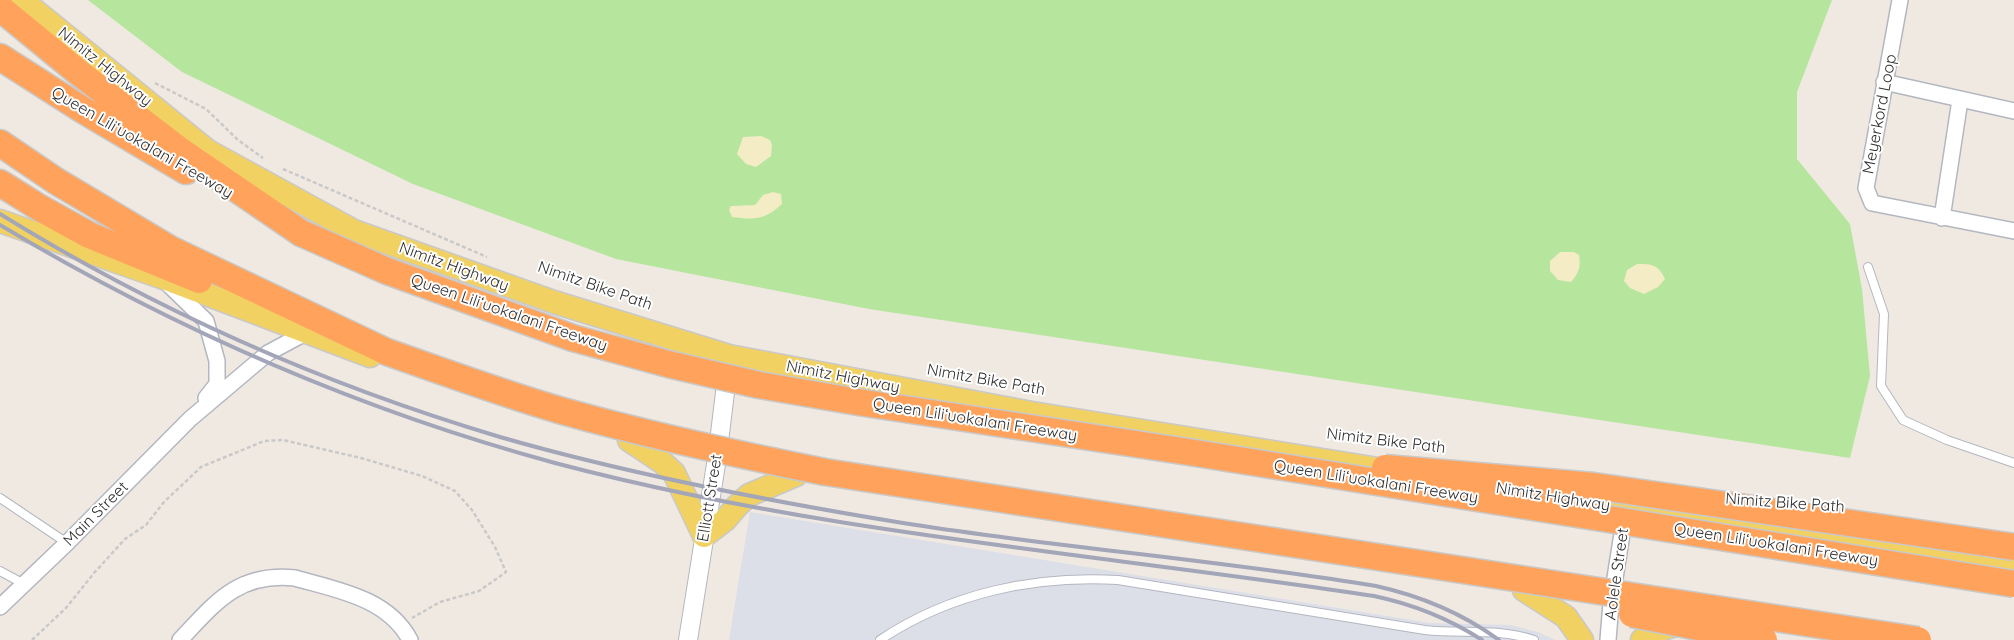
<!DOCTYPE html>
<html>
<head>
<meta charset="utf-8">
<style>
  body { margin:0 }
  canvas { display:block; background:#efe9e1 }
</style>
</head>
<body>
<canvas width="2014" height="640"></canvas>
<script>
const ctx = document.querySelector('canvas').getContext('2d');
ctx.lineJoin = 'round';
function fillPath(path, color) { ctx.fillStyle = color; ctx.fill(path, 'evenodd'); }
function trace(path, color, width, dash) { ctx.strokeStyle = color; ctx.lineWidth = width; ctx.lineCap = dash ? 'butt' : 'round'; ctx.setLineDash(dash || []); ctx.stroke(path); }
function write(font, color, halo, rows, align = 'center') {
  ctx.font = font + ' Quicksand,sans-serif'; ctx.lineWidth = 4; ctx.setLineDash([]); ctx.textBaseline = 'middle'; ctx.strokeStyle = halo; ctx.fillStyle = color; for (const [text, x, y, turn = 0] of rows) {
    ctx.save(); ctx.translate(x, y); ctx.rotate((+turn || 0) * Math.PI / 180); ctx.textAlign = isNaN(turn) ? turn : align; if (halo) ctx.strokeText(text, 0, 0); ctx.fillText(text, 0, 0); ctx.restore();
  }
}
fillPath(new Path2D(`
  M 750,512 L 1430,623 L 1510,625 L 1538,632 L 1555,640 L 729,640 Z`), '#dcdee8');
fillPath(new Path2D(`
  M 88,0 L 1832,0 L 1797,92 L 1797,159 L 1850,224 L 1862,289 L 1870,376 L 1850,458 L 869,309 L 616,259 L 413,184 L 182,72 Z`), '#b6e59e');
fillPath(new Path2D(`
  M 761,136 L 770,140 L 772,145 L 771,156 L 756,167 L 746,164 L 737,154 L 743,137 Z
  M 773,192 L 781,194 L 782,204 C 765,220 754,220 732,217 L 729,210 L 731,206 L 755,205 L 763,195 Z
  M 1560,252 L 1574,252 L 1579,255 C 1581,267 1579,273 1571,282 L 1558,280 L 1550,271 L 1550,261 Z
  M 1637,264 C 1652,264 1658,264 1665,279 L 1658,287 L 1644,294 L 1630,288 L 1624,281 L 1627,270 Z`), '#f3ecc5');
const service = new Path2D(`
  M 1868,267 L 1884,314 L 1881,386 L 1903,420 L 1947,440 L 2014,463
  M 0,498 L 67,543
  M 0,571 L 24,584
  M 880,640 C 950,593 1035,575 1118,580 L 1425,630 C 1462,634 1498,628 1534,640`);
const minor = new Path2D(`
  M 1900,0 L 1866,188 L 1872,203 L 2014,231
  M 1884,82 L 2014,111
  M 1942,218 L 1960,100
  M 167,283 L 206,321 L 217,361 L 217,384 L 206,398
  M 0,607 L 67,543 L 190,419 L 268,353 L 307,332
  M 180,640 C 215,603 238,572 295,578 C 337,590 388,598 410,640
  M 1608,640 L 1611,603 L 1625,515`);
const tertiary = new Path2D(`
  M 688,640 L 717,458 L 728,368`);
const primary = new Path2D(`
  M 22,0 L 208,151 L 354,231 L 554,302 L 729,356 L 1032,413 L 1403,473
  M 0,221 L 161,277 L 370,356
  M 629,440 L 662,462 L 674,473 L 704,536 L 725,520 L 737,506 L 749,495 L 796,475
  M 1509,490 L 2014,568
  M 1524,590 L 1566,617 L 1582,640
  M 1642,640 L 1650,633 L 1682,623`);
const motorway = new Path2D(`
  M 0,8 L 78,72 L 181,151 L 301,233
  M 0,57 L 83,110 L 186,171
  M 0,143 L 56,181 L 170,249 L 387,352
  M 0,183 L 40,208 L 89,235 L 199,280`);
trace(service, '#b4b7c1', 10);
trace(minor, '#b4b7c1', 18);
trace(tertiary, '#b4b7c1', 20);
trace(primary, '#c9c9c9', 25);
trace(motorway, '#c9c9c9', 29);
trace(new Path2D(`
  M 155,83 L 206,109 L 238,140 L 263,158
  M 283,169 L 487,257
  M 32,640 L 66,608 L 94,573 L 125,539 L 146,525 L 164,502 L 201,467 L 264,441 L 283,440 L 361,458 L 422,476 L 455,491 L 472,510 L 495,547 L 506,572 L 479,591 L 440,602 L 412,618`), '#c9c9c9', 2.5, [4, 2.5]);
trace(service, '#fff', 8);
trace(minor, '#fff', 15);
trace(tertiary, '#fff', 18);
trace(primary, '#f2d163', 22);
trace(motorway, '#ffa35c', 26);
trace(new Path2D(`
  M 0,214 C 155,310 325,385 500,437 C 632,475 768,501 903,523 C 1060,548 1219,560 1376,586 C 1421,596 1462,613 1499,640
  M 0,225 C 174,329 359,410 555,463 C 823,534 1101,554 1374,596 C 1412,604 1448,618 1482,640`), '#a3a6b8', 4);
const motorwayBridge = new Path2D(`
  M 301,233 L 387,271 L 573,338 L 668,364 L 759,385 L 858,402 L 1189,452 L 2014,584
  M 387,352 C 444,372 501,393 559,410 C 647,435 735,454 825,472 L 1918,640
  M 1385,468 L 1594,486 L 2014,547
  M 1632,614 L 1764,640`);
trace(motorwayBridge, '#c9c9c9', 29, []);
trace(motorwayBridge, '#ffa35c', 26);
write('16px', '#2e2e2e', '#fff', [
  ["Nimitz Highway",105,67,39],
  ["Meyerkord Loop",1880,114,-79],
  ["Queen Liliʻuokalani Freeway",142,143,30],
  ["Nimitz Highway",454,267,20],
  ["Nimitz Bike Path",595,286,19],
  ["Queen Liliʻuokalani Freeway",509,313,19],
  ["Nimitz Highway",843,377,11],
  ["Nimitz Bike Path",986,380,10],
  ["Queen Liliʻuokalani Freeway",975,420,9],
  ["Nimitz Bike Path",1386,441,7],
  ["Queen Liliʻuokalani Freeway",1376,482,9],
  ["Nimitz Highway",1553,497,9],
  ["Elliott Street",710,498,-81],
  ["Nimitz Bike Path",1785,503,4],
  ["Main Street",96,514,-45],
  ["Queen Liliʻuokalani Freeway",1776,545,9],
  ["Aolele Street",1617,574,-82]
]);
</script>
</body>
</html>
